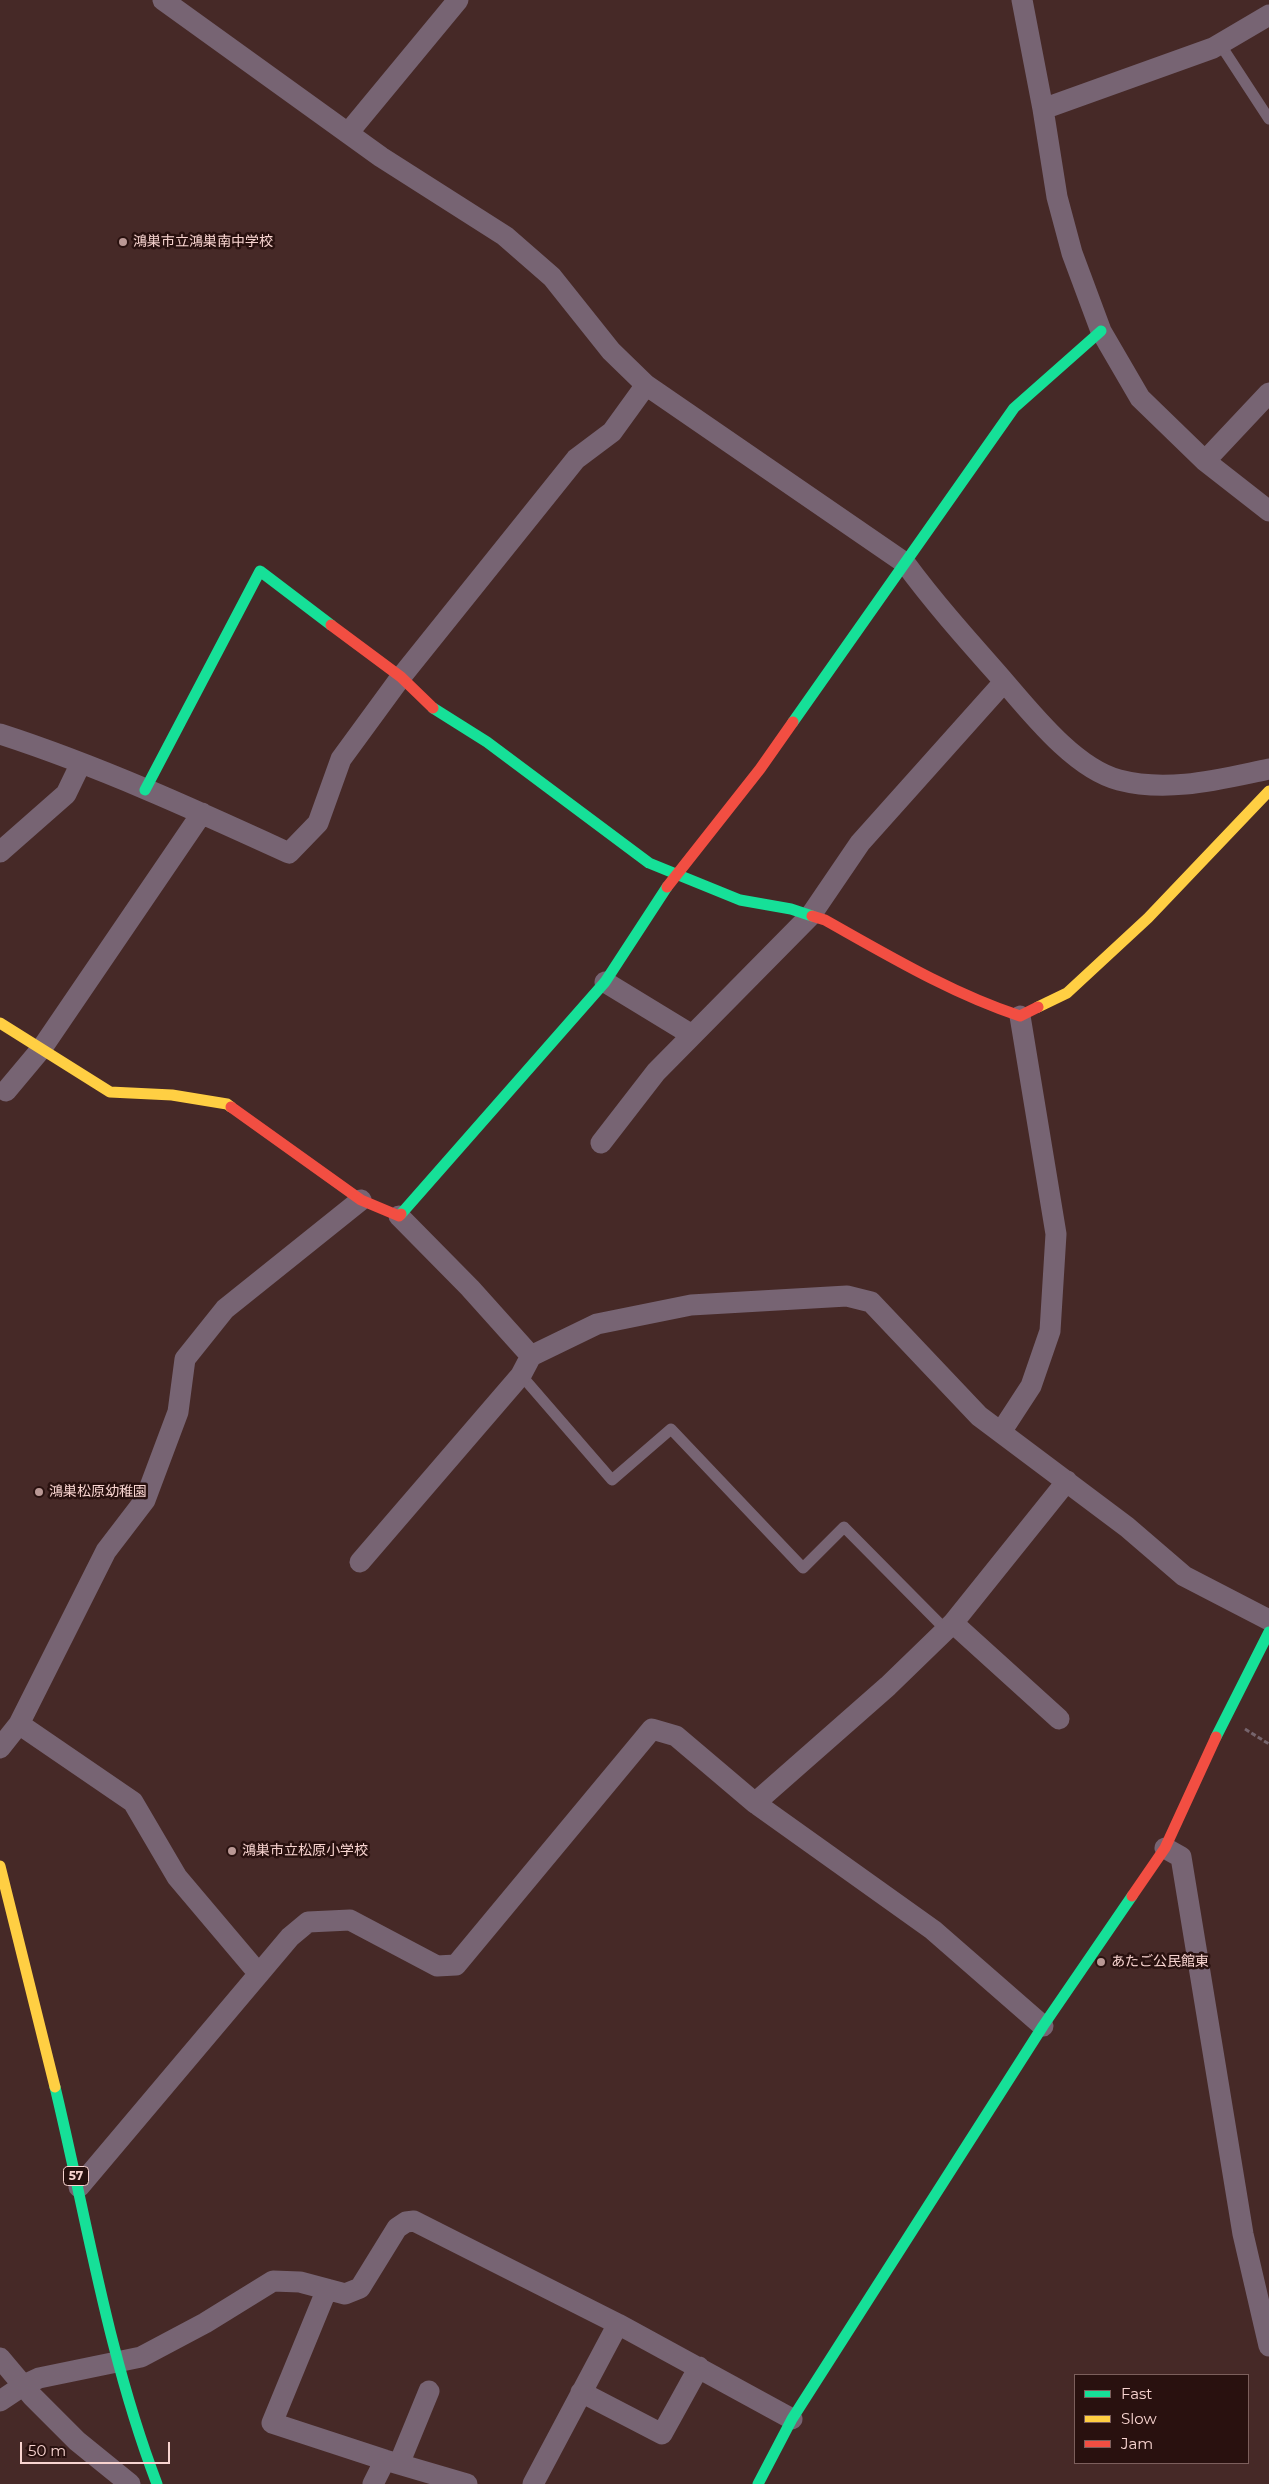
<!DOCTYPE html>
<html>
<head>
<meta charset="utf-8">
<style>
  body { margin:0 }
  #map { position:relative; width:1269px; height:2484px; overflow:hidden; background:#462927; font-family:Montserrat,sans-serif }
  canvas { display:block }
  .legend { position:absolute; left:1074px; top:2374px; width:175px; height:90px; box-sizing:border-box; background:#29110f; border:1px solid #7c5f5c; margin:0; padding:6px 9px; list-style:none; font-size:15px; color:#f8d4d0 }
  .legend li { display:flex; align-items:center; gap:10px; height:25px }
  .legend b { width:25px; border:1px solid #7c5f5c }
  .scale { position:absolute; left:20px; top:2442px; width:150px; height:22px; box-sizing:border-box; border:2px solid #f8d4d0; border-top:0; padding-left:6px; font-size:15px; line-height:18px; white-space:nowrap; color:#f8d4d0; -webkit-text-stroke:4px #29110f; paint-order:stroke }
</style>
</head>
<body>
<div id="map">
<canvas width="1269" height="2484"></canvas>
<ul class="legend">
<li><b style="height:6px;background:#16e098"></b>Fast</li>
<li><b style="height:6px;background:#ffcf43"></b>Slow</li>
<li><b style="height:6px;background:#f24e42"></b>Jam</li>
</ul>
<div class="scale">50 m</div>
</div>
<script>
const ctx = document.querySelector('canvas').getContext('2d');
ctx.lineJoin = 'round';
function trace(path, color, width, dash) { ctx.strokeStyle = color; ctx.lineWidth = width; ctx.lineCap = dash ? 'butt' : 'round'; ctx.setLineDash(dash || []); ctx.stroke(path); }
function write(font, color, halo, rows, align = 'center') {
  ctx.font = font + ' Montserrat,"Noto Sans JP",sans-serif'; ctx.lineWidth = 5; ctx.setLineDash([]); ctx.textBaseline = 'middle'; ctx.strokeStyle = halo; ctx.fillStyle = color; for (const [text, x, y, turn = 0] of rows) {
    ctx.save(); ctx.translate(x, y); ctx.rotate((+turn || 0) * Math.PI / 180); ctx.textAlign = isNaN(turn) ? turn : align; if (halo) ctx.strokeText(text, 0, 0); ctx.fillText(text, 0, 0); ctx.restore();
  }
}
trace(new Path2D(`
  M 1245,1729 L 1269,1744`), '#76646c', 3, [5, 2.5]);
trace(new Path2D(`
  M 1220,44 L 1269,119
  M 521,1375 L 612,1480 L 671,1429 L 803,1568 L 844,1527 L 946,1630`), '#776473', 11);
trace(new Path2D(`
  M 163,0 L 381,157 L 505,236 L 552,277 L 611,351 L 646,385 L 905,563 C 933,601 964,636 995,671 C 1026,706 1072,768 1119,780 C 1169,793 1220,779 1269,769
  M 1022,0 L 1043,109 L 1057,197 L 1072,253 L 1101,331 L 1140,398 L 1205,461 L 1269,511
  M 1043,109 L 1213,48 L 1269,15
  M 348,133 L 458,0
  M 1205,461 L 1269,393
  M 0,734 C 99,766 195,810 289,853 L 318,823 L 341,759 L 401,677 L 576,459 L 612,432 L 646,385
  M 0,852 L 66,794 L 81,763
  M 605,982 L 692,1035
  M 6,1091 L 42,1048 L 202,813
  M 601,1143 L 656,1072 L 811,915 L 860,843 L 1004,682
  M 531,1356 L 597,1324 L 691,1305 L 847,1296 L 871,1302 L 979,1416 L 1127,1527 L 1184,1576 L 1269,1620
  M 1001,1432 L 1031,1386 L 1050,1331 L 1056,1234 L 1020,1016
  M 360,1562 L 521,1375 L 531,1356 L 470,1288 L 399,1216
  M 953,1623 L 1059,1719
  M 19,1724 L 133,1802 L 177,1877 L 259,1974
  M 0,1748 L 19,1724 L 106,1551 L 145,1500 L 178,1412 L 185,1359 L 225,1309 L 361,1200
  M 755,1803 L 888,1686 L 953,1623 L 1067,1481
  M 1165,1848 L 1181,1857 L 1243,2234 L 1269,2346
  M 79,2187 L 290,1937 L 308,1922 L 350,1920 L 437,1966 L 456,1965 L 652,1729 L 676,1736 L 755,1803 L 933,1930 L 1043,2026
  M 327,2289 L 272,2423 L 385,2460 L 467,2484
  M 0,2358 L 32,2396 L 77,2441 L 130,2484
  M 581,2392 L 662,2434 L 699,2367
  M 0,2401 L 24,2385 L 39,2378 L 141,2357 L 205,2323 L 273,2281 L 300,2282 L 345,2294 L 360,2288 L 397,2228 L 406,2222 L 414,2221 L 618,2324 L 792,2419
  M 399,2464 L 429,2391
  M 373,2484 L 385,2460
  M 533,2484 L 618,2324`), '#776473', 21);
trace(new Path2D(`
  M 433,708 L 487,742 L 649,863 L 740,900 L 791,909 L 812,916
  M 793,722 L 1014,408 L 1101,331
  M 145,790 L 260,571 L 331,625
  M 401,1214 L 605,982 L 667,887
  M 1216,1737 L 1269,1632
  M 55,2087 C 87,2220 108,2356 157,2484
  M 758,2484 L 792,2419 L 1043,2026 L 1132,1896`), '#16e098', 11);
trace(new Path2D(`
  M 1038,1007 L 1067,993 L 1148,918 L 1269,791
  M 0,1023 L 110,1092 L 172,1095 L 227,1104 L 231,1107
  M 0,1866 L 55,2087`), '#ffcf43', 11);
trace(new Path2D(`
  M 331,625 L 401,677 L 433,708
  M 667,887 L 760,769 L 793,722
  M 812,916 L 825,920 C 889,956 951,993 1020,1016 L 1038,1007
  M 231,1107 L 361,1200 L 399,1216 L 401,1214
  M 1132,1896 L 1165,1848 L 1216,1737`), '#f24e42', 11);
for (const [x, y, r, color] of [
  [123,242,5,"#ba9895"],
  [39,1492,5,"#ba9895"],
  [232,1851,5,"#ba9895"],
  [1101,1962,5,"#ba9895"]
]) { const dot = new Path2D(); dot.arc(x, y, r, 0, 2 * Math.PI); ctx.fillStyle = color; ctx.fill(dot); trace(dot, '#29110f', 2); }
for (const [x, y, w] of [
  [76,2176,25]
]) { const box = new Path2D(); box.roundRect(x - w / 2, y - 9.5, w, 19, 4); ctx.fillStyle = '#29110f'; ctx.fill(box); trace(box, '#f8d4d0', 1); }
write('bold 12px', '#f8d4d0', null, [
  ["57",76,2176]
]);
write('14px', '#f8d4d0', '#29110f', [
  ["鴻巣市立鴻巣南中学校",133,242],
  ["鴻巣松原幼稚園",49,1492],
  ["鴻巣市立松原小学校",242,1851],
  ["あたご公民館東",1111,1962]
], 'left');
</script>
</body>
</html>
